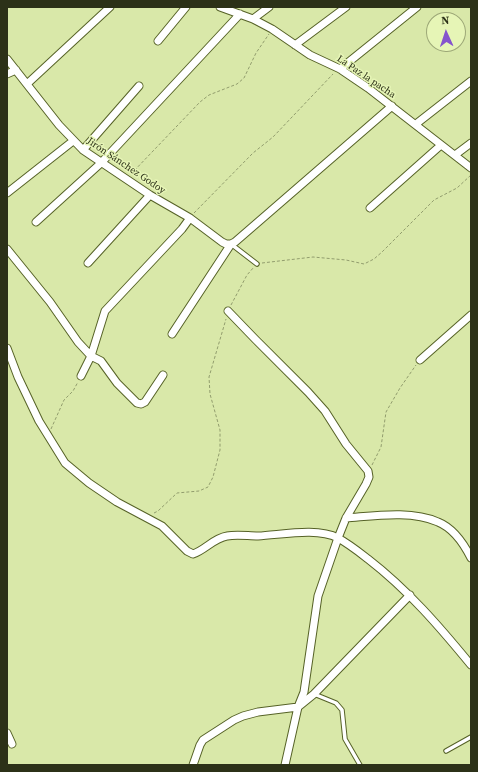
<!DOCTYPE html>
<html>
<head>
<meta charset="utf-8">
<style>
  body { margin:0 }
  #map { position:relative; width:478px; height:772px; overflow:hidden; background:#d9e8a9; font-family:"Source Serif 4",serif }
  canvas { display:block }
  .frame { position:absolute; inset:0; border:8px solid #2c3118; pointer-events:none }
  .north { position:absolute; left:426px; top:12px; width:40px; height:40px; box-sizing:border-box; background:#e6f5b6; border:1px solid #9ca777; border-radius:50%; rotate:357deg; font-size:11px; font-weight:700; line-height:16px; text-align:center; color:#2c3118 }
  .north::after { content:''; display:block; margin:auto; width:14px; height:18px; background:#8554cd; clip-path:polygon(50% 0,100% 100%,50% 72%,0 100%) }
</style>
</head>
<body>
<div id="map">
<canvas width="478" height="772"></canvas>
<div class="frame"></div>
<div class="north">N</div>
</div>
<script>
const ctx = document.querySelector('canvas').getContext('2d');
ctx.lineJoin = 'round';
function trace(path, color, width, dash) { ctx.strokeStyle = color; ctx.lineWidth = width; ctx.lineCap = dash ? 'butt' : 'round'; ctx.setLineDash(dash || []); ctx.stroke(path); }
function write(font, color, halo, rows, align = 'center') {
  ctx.font = font + ' "Source Serif 4",serif'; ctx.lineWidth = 3; ctx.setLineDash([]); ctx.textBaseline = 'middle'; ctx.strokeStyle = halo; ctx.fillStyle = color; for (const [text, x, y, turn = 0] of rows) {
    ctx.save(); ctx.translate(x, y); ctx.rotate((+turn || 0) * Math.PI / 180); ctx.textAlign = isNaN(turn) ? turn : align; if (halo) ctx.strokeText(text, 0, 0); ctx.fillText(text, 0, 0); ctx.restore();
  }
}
const service = new Path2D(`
  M 231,244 L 257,264
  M 314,694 L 336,703 L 342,710 L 345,739 L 360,765
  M 446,751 L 471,737`);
const minor = new Path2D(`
  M 220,7 L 253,19 L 272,29 L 310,55 L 340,69 L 368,88 L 471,168
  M 253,19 L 269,7
  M 158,41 L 186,7
  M 295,45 L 346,7
  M 7,59 L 59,125 L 83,150 L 150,195 L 190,218 L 222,242 L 226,244 L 231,244
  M 340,69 L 417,7
  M 7,74 L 16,70
  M 27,84 L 110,7
  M 416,124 L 471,81
  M 83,150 L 139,86
  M 455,155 L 471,143
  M 7,193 L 73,141
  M 370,208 L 441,145
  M 36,222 L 101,163 L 240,14
  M 7,249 L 50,302 L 78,342 L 91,356 L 101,361 L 117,383 L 137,403 L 141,404 L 145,402 L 163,375
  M 88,263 L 150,195
  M 228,311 L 255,339 L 308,392 L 325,411 L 346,444 L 368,471 L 369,477 L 366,484 L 346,518 L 338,538 L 318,596 L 304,692 L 298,707 L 285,765
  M 172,334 L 231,244 L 235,242 L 392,106
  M 7,348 L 18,377 L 39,421 L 65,463 L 89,483 L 117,502 L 162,526 L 187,551 L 193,554 C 205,550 214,538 227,536 C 237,534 248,536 258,536 C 281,535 317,527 338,538 C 349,544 359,552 368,559 C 408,590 439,626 471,665
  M 420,360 L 471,315
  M 81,376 L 91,356 L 105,311 L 182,229 L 190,218
  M 346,518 C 374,516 411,510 438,522 C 453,528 464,544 471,558
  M 7,733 L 12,744
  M 193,765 L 200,745 L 203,740 L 234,720 L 243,716 L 258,712 L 298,707 L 314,694 L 410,595`);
trace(service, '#566227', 5.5);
trace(minor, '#566227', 9);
trace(new Path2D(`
  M 131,174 L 200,102 L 209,95 L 237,84 L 244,78 L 256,53 L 269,34
  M 194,213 L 253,153 L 273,137 L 333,74
  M 262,263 L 313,257 L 346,260 L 364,264 L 374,259 L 382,252 L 434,200 L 457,188 L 471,175
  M 231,305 L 247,275 L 254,267
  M 51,429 L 64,400 L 73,391 L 78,382
  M 372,465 L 381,447 L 386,412 L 400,388 L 416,365
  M 154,513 L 158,511 L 177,493 L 199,491 L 208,487 L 213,477 L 220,450 L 220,430 L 210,394 L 209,377 L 226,319`), '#919c6d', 1, [3, 2]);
trace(service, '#fff', 3.5);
trace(minor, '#fff', 7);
write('10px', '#2c3118', '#e6f5b6', [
  ["La Paz la pacha",366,77,34],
  ["Jirón Sánchez Godoy",126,166,34]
]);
</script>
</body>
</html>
